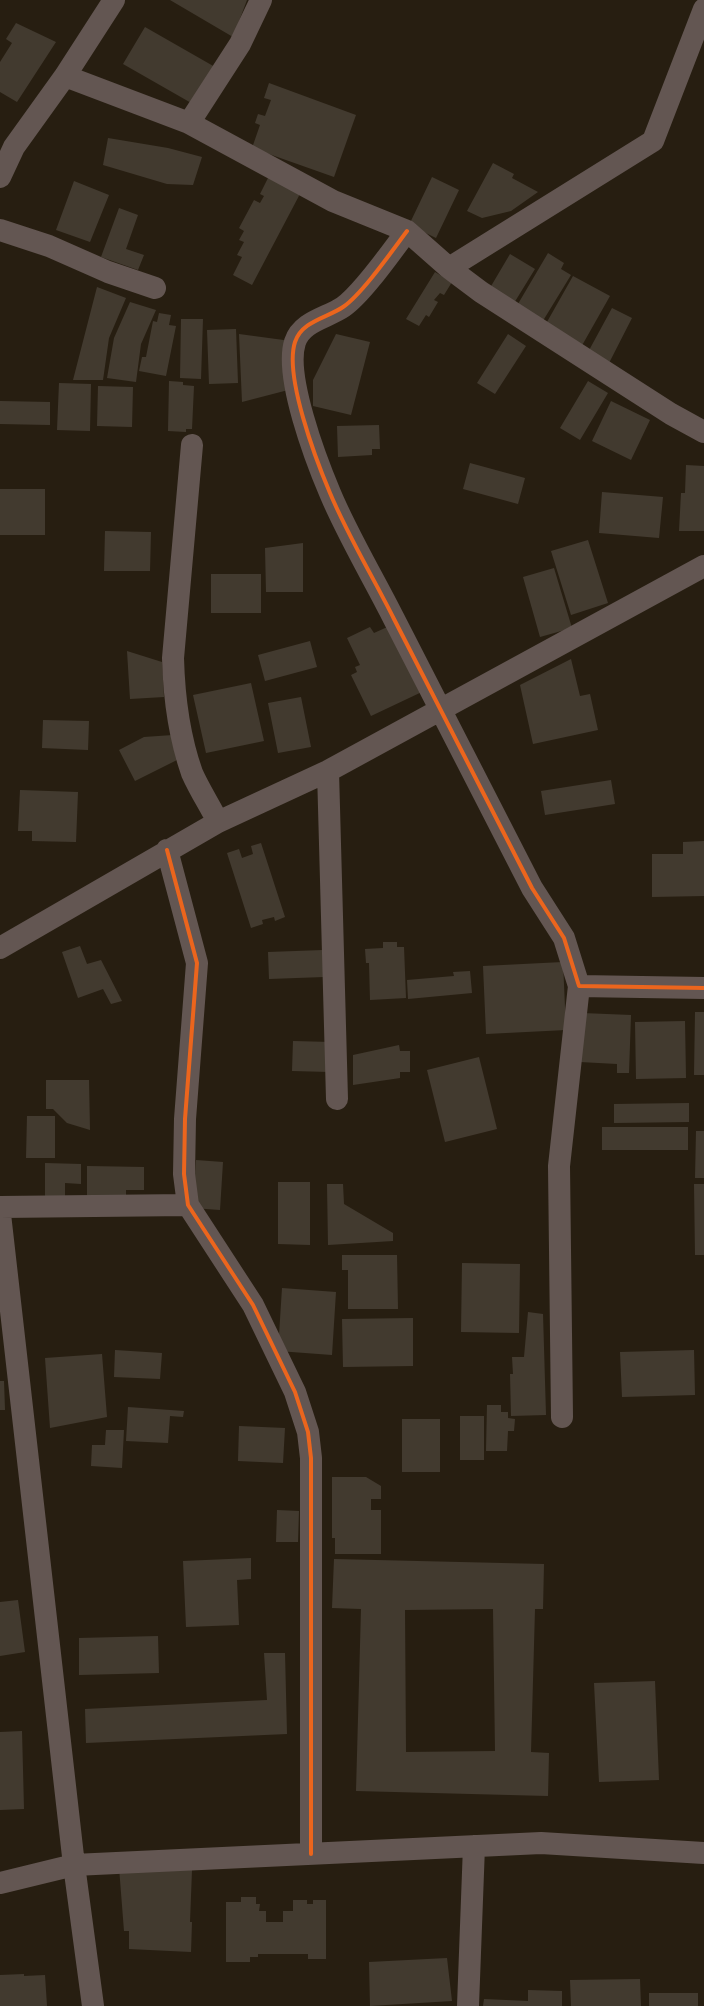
<!DOCTYPE html>
<html>
<head>
<meta charset="utf-8">
<style>
  body { margin:0 }
  canvas { display:block; background:#271e11 }
</style>
</head>
<body>
<canvas width="704" height="2006"></canvas>
<script>
const ctx = document.querySelector('canvas').getContext('2d');
ctx.lineJoin = 'round';
function fillPath(path, color) { ctx.fillStyle = color; ctx.fill(path, 'evenodd'); }
function trace(path, color, width, dash) { ctx.strokeStyle = color; ctx.lineWidth = width; ctx.lineCap = dash ? 'butt' : 'round'; ctx.setLineDash(dash || []); ctx.stroke(path); }
fillPath(new Path2D(`
  M 170,0 L 247,0 L 233,37 Z
  M 16,23 L 56,42 L 17,102 L 0,92 L 0,62 L 12,43 L 6,39 Z
  M 145,27 L 215,67 L 193,104 L 123,64 Z
  M 269,83 L 356,115 L 334,177 L 252,148 L 260,125 L 255,123 L 258,114 L 265,116 L 271,100 L 264,98 Z
  M 108,138 L 168,148 L 202,157 L 193,185 L 167,184 L 103,165 Z
  M 493,163 L 514,174 L 512,178 L 538,192 L 511,211 L 482,218 L 467,211 Z
  M 269,176 L 301,192 L 252,285 L 233,275 L 242,257 L 237,255 L 244,242 L 239,240 L 244,231 L 239,228 L 254,200 L 260,203 L 264,196 L 260,194 Z
  M 432,177 L 459,190 L 436,238 L 409,225 Z
  M 74,181 L 109,195 L 90,242 L 56,230 Z
  M 119,208 L 138,215 L 126,249 L 144,255 L 138,270 L 101,257 Z
  M 548,253 L 564,263 L 561,269 L 571,275 L 541,324 L 515,309 Z
  M 510,254 L 535,269 L 511,308 L 487,293 Z
  M 435,272 L 452,282 L 444,295 L 440,293 L 434,300 L 438,302 L 429,317 L 426,315 L 419,326 L 406,319 Z
  M 573,276 L 610,296 L 580,349 L 543,329 Z
  M 97,287 L 126,298 L 109,338 L 103,380 L 73,380 Z
  M 130,302 L 156,310 L 141,344 L 136,382 L 107,378 L 114,338 Z
  M 612,308 L 632,318 L 608,365 L 587,354 Z
  M 159,313 L 171,315 L 169,325 L 176,326 L 166,376 L 139,371 L 142,357 L 146,357 L 153,321 L 157,322 Z
  M 181,319 L 203,319 L 201,379 L 180,378 Z
  M 236,329 L 238,383 L 209,384 L 207,330 Z
  M 239,334 L 291,341 L 292,389 L 242,402 Z
  M 336,334 L 370,342 L 351,415 L 313,406 L 313,380 Z
  M 508,334 L 526,346 L 495,394 L 477,383 Z
  M 169,381 L 183,382 L 183,385 L 194,386 L 192,429 L 186,429 L 186,432 L 168,431 Z
  M 588,381 L 608,393 L 580,440 L 560,428 Z
  M 59,383 L 91,384 L 90,431 L 57,430 Z
  M 98,386 L 133,387 L 132,427 L 97,426 Z
  M 0,401 L 50,402 L 50,425 L 0,424 Z
  M 611,401 L 650,420 L 631,460 L 592,441 Z
  M 379,425 L 380,449 L 372,449 L 372,455 L 338,457 L 337,426 Z
  M 470,463 L 525,478 L 518,504 L 463,489 Z
  M 686,465 L 704,466 L 704,531 L 679,531 L 681,493 L 685,493 Z
  M 0,489 L 45,489 L 45,535 L 0,535 Z
  M 602,492 L 663,497 L 659,538 L 599,533 Z
  M 105,531 L 151,532 L 150,571 L 104,571 Z
  M 588,540 L 608,603 L 571,615 L 551,551 Z
  M 303,543 L 303,592 L 266,592 L 265,548 Z
  M 554,568 L 572,628 L 540,637 L 523,577 Z
  M 211,574 L 261,574 L 261,613 L 211,613 Z
  M 394,624 L 426,690 L 371,716 L 351,675 L 357,672 L 355,667 L 360,665 L 347,638 L 370,627 L 374,633 Z
  M 310,641 L 317,667 L 265,681 L 258,655 Z
  M 127,651 L 162,662 L 164,697 L 130,699 Z
  M 571,659 L 580,696 L 590,694 L 598,730 L 533,744 L 520,685 Z
  M 251,683 L 264,741 L 206,753 L 193,695 Z
  M 301,697 L 311,747 L 278,753 L 268,703 Z
  M 43,720 L 89,721 L 88,750 L 42,748 Z
  M 173,735 L 183,757 L 135,781 L 119,750 L 144,737 Z
  M 611,780 L 615,804 L 545,815 L 541,791 Z
  M 20,790 L 78,792 L 76,842 L 32,841 L 32,831 L 18,831 Z
  M 704,841 L 704,896 L 652,897 L 652,854 L 683,854 L 683,842 Z
  M 261,843 L 285,917 L 275,921 L 274,917 L 262,920 L 263,924 L 251,928 L 227,853 L 239,849 L 242,858 L 253,854 L 251,846 Z
  M 383,942 L 397,942 L 397,947 L 404,947 L 406,998 L 370,1000 L 369,963 L 366,963 L 365,949 L 383,948 Z
  M 80,946 L 87,964 L 101,960 L 122,1001 L 111,1004 L 103,989 L 78,998 L 62,952 Z
  M 323,950 L 324,977 L 269,979 L 268,952 Z
  M 563,962 L 566,1030 L 486,1034 L 483,966 Z
  M 470,971 L 472,993 L 408,999 L 407,980 L 454,976 L 453,972 Z
  M 695,1012 L 704,1012 L 704,1075 L 694,1075 Z
  M 582,1013 L 631,1015 L 629,1073 L 617,1073 L 617,1064 L 580,1062 Z
  M 685,1021 L 686,1078 L 636,1079 L 635,1022 Z
  M 293,1041 L 331,1042 L 330,1072 L 292,1071 Z
  M 399,1045 L 400,1051 L 410,1051 L 410,1072 L 400,1072 L 400,1078 L 353,1085 L 353,1055 Z
  M 479,1057 L 497,1129 L 445,1142 L 427,1070 Z
  M 46,1080 L 89,1080 L 90,1130 L 67,1123 L 53,1109 L 46,1109 Z
  M 689,1103 L 689,1122 L 614,1123 L 614,1104 Z
  M 27,1116 L 55,1116 L 55,1158 L 26,1158 Z
  M 602,1127 L 688,1127 L 688,1150 L 602,1150 Z
  M 696,1131 L 704,1131 L 704,1178 L 695,1178 Z
  M 196,1160 L 223,1162 L 220,1210 L 192,1208 Z
  M 45,1163 L 81,1164 L 81,1184 L 65,1183 L 65,1201 L 45,1200 Z
  M 87,1166 L 144,1167 L 144,1190 L 126,1190 L 126,1198 L 87,1198 Z
  M 278,1182 L 310,1182 L 310,1245 L 278,1244 Z
  M 327,1184 L 343,1184 L 344,1204 L 393,1233 L 393,1241 L 328,1245 Z
  M 694,1184 L 704,1184 L 704,1255 L 695,1255 Z
  M 342,1255 L 397,1255 L 398,1309 L 348,1309 L 348,1270 L 342,1270 Z
  M 462,1263 L 520,1264 L 519,1333 L 461,1332 Z
  M 282,1288 L 336,1292 L 332,1355 L 278,1351 Z
  M 528,1312 L 543,1314 L 546,1415 L 511,1416 L 510,1374 L 513,1374 L 512,1357 L 524,1357 Z
  M 413,1318 L 413,1366 L 343,1367 L 342,1319 Z
  M 115,1350 L 162,1353 L 160,1379 L 114,1377 Z
  M 694,1350 L 695,1395 L 622,1397 L 620,1352 Z
  M 102,1354 L 107,1417 L 50,1428 L 45,1358 Z
  M 0,1381 L 4,1381 L 5,1410 L 0,1410 Z
  M 487,1405 L 501,1405 L 501,1412 L 508,1412 L 508,1418 L 515,1419 L 514,1431 L 508,1431 L 507,1451 L 486,1451 Z
  M 128,1407 L 184,1411 L 183,1417 L 170,1416 L 168,1443 L 126,1441 Z
  M 460,1416 L 484,1416 L 484,1460 L 460,1460 Z
  M 402,1419 L 440,1419 L 440,1472 L 402,1472 Z
  M 239,1426 L 285,1428 L 283,1463 L 238,1461 Z
  M 106,1430 L 124,1430 L 122,1468 L 91,1466 L 92,1445 L 105,1445 Z
  M 332,1477 L 366,1477 L 381,1486 L 381,1499 L 371,1499 L 371,1510 L 381,1510 L 381,1554 L 335,1554 L 335,1538 L 332,1538 Z
  M 277,1510 L 299,1511 L 298,1542 L 276,1542 Z
  M 251,1558 L 251,1579 L 237,1580 L 239,1625 L 186,1627 L 183,1561 Z
  M 334,1559 L 544,1564 L 543,1609 L 535,1609 L 531,1752 L 549,1753 L 548,1796 L 356,1791 L 361,1609 L 332,1608 ZM 493,1609 L 495,1751 L 406,1752 L 405,1610 Z
  M 18,1600 L 25,1652 L 0,1656 L 0,1602 Z
  M 158,1636 L 159,1673 L 79,1675 L 79,1638 Z
  M 264,1653 L 285,1653 L 287,1734 L 86,1743 L 85,1709 L 267,1700 Z
  M 655,1681 L 659,1780 L 599,1782 L 594,1683 Z
  M 22,1731 L 24,1809 L 0,1810 L 0,1732 Z
  M 119,1867 L 192,1870 L 190,1922 L 192,1922 L 191,1952 L 129,1949 L 129,1931 L 124,1931 Z
  M 241,1897 L 256,1897 L 256,1904 L 260,1904 L 259,1911 L 266,1911 L 266,1922 L 283,1922 L 283,1911 L 293,1911 L 293,1900 L 307,1900 L 307,1904 L 313,1904 L 313,1900 L 326,1900 L 326,1959 L 308,1959 L 308,1954 L 258,1954 L 258,1957 L 250,1957 L 250,1962 L 226,1962 L 226,1902 L 241,1902 Z
  M 447,1958 L 452,2001 L 370,2006 L 369,1962 Z
  M 24,1974 L 24,1976 L 45,1975 L 47,2006 L 0,2006 L 0,1975 Z
  M 640,1979 L 641,2006 L 571,2006 L 570,1980 Z
  M 528,1990 L 562,1991 L 562,2006 L 483,2006 L 484,1999 L 528,2001 Z
  M 649,1993 L 698,1993 L 698,2006 L 649,2006 Z`), '#423a2f');
trace(new Path2D(`
  M 65,76 L 189,123 L 333,201 L 407,231 L 449,268 L 653,141 L 704,9
  M 189,123 L 240,44 L 261,0
  M 0,177 L 14,147 L 65,76 L 114,0
  M 0,230 L 49,246 L 108,272 L 155,288
  M 407,231 C 392,251 362,294 343,307 C 327,318 302,321 295,342 C 284,376 316,460 330,493 C 348,536 373,577 394,619 C 440,709 486,798 532,888 L 564,938 L 579,986 L 704,988
  M 449,268 L 481,292 L 671,414 L 704,432
  M 192,445 L 173,658 C 174,697 179,736 192,773 C 199,789 210,806 218,822
  M 328,771 L 337,1099
  M 167,850 L 197,963 L 185,1119 L 184,1174 L 188,1205 L 253,1305 L 295,1392 L 308,1432 L 311,1458 L 311,1854
  M 0,948 L 218,822 L 328,771 L 704,566
  M 0,1207 L 188,1205
  M 0,1214 L 74,1865 L 93,2006
  M 562,1417 L 559,1166 L 579,986
  M 0,1883 L 74,1865 L 541,1843 L 704,1853
  M 468,2006 L 474,1846`), '#635652', 22);
trace(new Path2D(`
  M 407,231 C 392,251 362,294 343,307 C 327,318 302,321 295,342 C 284,376 316,460 330,493 C 348,536 373,577 394,619 C 440,709 486,798 532,888 L 564,938 L 579,986 L 704,988
  M 167,850 L 197,963 L 185,1119 L 184,1174 L 188,1205 L 253,1305 L 295,1392 L 308,1432 L 311,1458 L 311,1854`), '#eb651d', 4);
</script>
</body>
</html>
